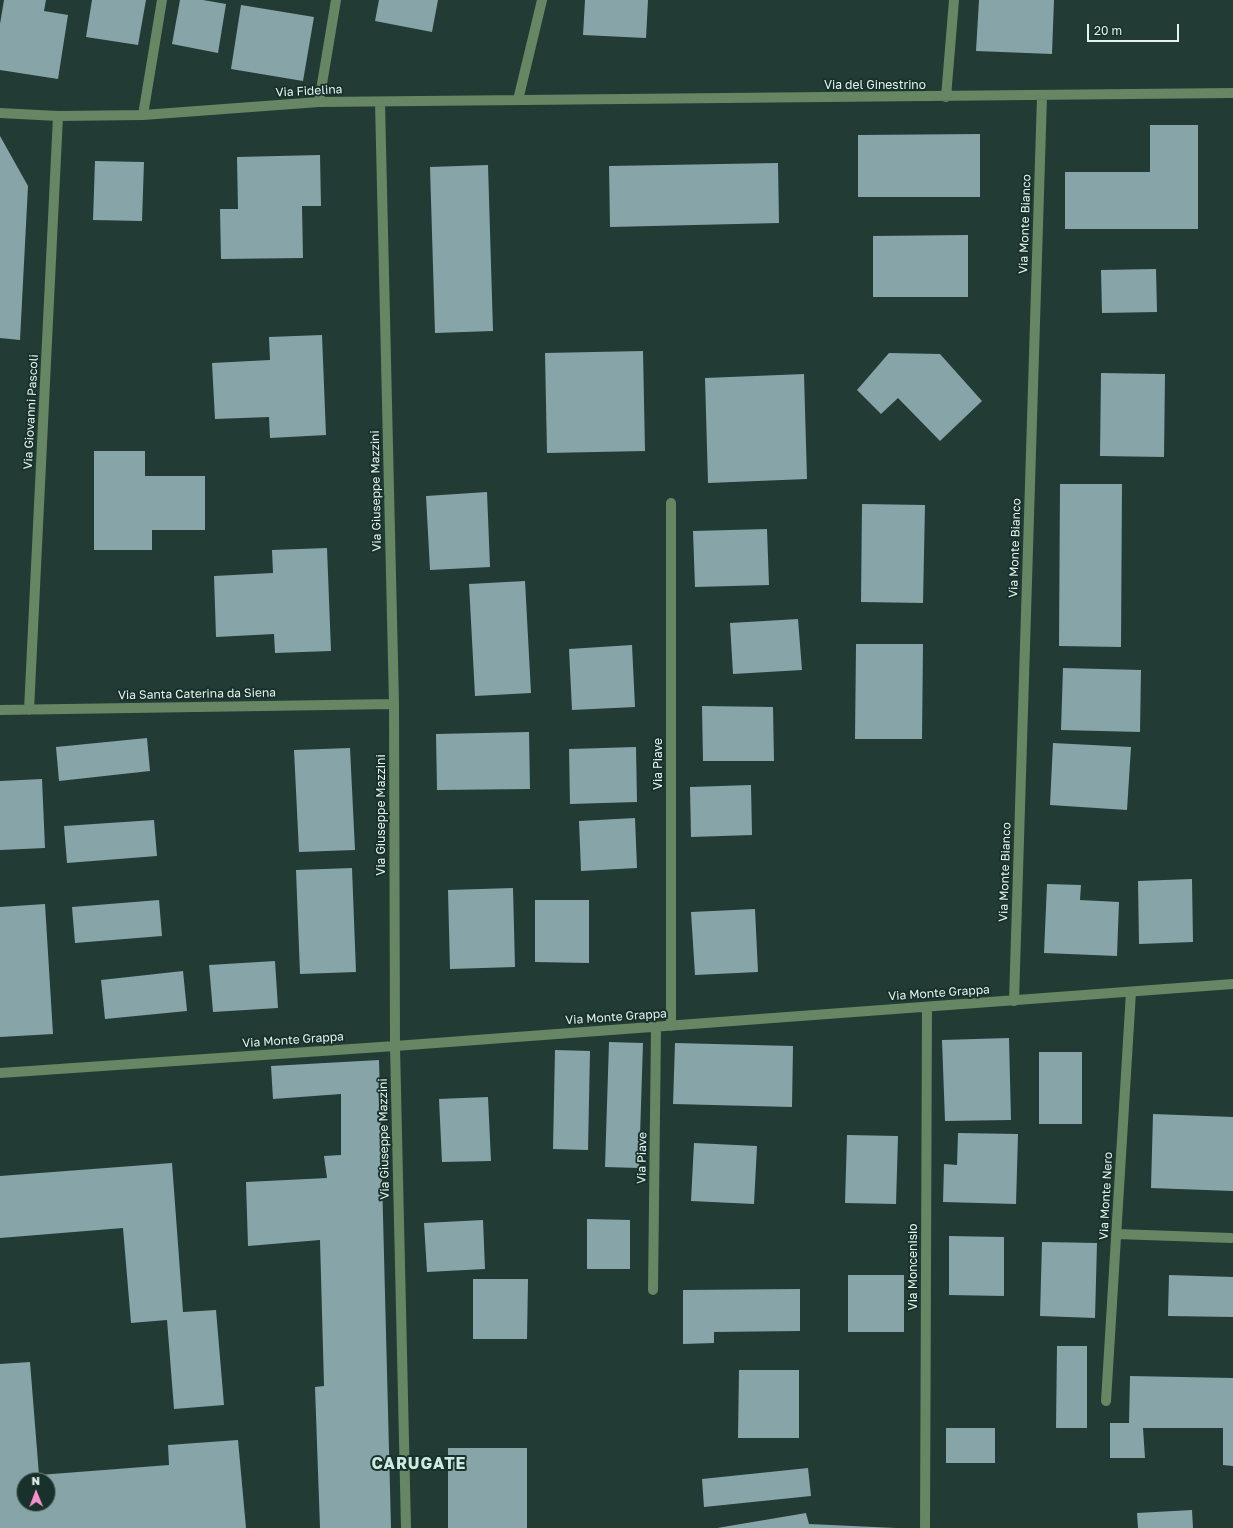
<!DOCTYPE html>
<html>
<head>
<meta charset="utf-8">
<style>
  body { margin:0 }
  #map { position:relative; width:1233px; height:1528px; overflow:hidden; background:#223b35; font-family:"Golos Text",sans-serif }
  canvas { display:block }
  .north { position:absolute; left:16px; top:1472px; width:40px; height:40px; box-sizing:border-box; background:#18312b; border:1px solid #6a7f7a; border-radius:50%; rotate:359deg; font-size:11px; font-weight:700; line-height:16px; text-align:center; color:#e5f4f0 }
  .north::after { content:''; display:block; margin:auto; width:14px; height:18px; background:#f890cb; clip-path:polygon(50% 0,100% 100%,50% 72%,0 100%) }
  .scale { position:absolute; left:1087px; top:24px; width:92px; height:18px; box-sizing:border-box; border:2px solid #e5f4f0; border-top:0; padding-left:5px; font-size:12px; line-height:14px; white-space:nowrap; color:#e5f4f0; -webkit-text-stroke:3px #18312b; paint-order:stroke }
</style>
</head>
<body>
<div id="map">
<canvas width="1233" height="1528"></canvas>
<div class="north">N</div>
<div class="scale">20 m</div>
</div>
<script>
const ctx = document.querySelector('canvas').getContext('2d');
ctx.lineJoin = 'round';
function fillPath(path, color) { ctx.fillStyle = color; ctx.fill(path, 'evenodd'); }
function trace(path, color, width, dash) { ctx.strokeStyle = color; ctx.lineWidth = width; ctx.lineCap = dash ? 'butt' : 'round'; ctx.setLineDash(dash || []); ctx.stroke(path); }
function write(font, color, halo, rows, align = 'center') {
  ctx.font = font + ' "Golos Text",sans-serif'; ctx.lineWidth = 4; ctx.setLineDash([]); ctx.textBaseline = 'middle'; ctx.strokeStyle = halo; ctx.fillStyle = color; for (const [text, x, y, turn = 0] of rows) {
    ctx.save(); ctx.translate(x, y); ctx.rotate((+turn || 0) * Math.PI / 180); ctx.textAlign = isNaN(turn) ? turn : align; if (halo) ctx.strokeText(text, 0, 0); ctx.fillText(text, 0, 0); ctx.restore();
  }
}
fillPath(new Path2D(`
  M 4,0 L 46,0 L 44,11 L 68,15 L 58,79 L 0,70 L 0,24 Z
  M 92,0 L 146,0 L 138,45 L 86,37 Z
  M 180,0 L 203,0 L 226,4 L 218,53 L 172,44 Z
  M 379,0 L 438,0 L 432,32 L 375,21 Z
  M 585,0 L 648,0 L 646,38 L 583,35 Z
  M 979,0 L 1054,0 L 1052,54 L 976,51 Z
  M 241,5 L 314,17 L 303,81 L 231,69 Z
  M 1150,125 L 1198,125 L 1198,229 L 1065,229 L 1065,172 L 1150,172 Z
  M 980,134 L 980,197 L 858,197 L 858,135 Z
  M 0,136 L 28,186 L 20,340 L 0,338 Z
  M 320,155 L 321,206 L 302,206 L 303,258 L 221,259 L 220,209 L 238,209 L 237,157 Z
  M 95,161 L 144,162 L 142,221 L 93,220 Z
  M 778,163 L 779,223 L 610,227 L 609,166 Z
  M 488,165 L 493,331 L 435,333 L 430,167 Z
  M 968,235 L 968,297 L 873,297 L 873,236 Z
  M 1156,269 L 1157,312 L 1102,313 L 1101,270 Z
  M 322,335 L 326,435 L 270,438 L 269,417 L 215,419 L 212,363 L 270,360 L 269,337 Z
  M 643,351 L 645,451 L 547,453 L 545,353 Z
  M 889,353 L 940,354 L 982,401 L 940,441 L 898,398 L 881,414 L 857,390 Z
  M 1101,373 L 1165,374 L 1164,457 L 1100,456 Z
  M 804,374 L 807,479 L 708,483 L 705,378 Z
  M 94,451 L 145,451 L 145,476 L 205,476 L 205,530 L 152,530 L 152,550 L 94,550 Z
  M 1060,484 L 1122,484 L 1121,647 L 1059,646 Z
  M 487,492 L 490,567 L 430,570 L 426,496 Z
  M 862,504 L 925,505 L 923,603 L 861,602 Z
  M 767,529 L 769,585 L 695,587 L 693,531 Z
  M 327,548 L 331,651 L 275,653 L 274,634 L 216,637 L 214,576 L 273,573 L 272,550 Z
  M 525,581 L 531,693 L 475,696 L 469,584 Z
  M 798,619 L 802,670 L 733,674 L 730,623 Z
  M 856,644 L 923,644 L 922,739 L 855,739 Z
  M 632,645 L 635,707 L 572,710 L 569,649 Z
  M 1063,668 L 1141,670 L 1140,732 L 1061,730 Z
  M 702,706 L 773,707 L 774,761 L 703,761 Z
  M 529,732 L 530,789 L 437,790 L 436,734 Z
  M 147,738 L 150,771 L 59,781 L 56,747 Z
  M 1053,743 L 1131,747 L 1127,810 L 1050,805 Z
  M 636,747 L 637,802 L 570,804 L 569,749 Z
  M 350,748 L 355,850 L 299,852 L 294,750 Z
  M 42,779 L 45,848 L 0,850 L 0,781 Z
  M 751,785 L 752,835 L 691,837 L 690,787 Z
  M 635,818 L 637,868 L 581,871 L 579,821 Z
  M 154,820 L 157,856 L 67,863 L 64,826 Z
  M 352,868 L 356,972 L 300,974 L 296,870 Z
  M 1192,879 L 1193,942 L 1139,944 L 1138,881 Z
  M 1047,884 L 1081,885 L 1080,900 L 1119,902 L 1117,956 L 1044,953 Z
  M 513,888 L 515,967 L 450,969 L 448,890 Z
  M 159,900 L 162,936 L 75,943 L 72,907 Z
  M 535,900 L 589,900 L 589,963 L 535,962 Z
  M 45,904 L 53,1034 L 0,1037 L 0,907 Z
  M 755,909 L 758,972 L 695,975 L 691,912 Z
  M 275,961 L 278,1008 L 213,1012 L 209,965 Z
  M 183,971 L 187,1011 L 105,1019 L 101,980 Z
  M 1009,1038 L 1011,1120 L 945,1121 L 942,1040 Z
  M 609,1042 L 643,1043 L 639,1168 L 605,1167 Z
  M 675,1043 L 793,1046 L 792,1107 L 673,1104 Z
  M 555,1050 L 590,1051 L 588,1150 L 553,1149 Z
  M 1039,1052 L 1082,1052 L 1082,1124 L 1039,1124 Z
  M 379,1060 L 391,1528 L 320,1528 L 315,1387 L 324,1386 L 320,1240 L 248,1246 L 246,1182 L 327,1178 L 324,1156 L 341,1155 L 341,1094 L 273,1099 L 271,1066 Z
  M 488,1097 L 491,1161 L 442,1162 L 439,1099 Z
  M 1153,1114 L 1233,1117 L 1233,1191 L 1151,1188 Z
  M 958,1133 L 1018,1134 L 1016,1204 L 943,1202 L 944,1164 L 957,1165 Z
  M 847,1135 L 898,1136 L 896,1204 L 845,1203 Z
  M 694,1143 L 757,1146 L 754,1204 L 691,1201 Z
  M 172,1163 L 183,1312 L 216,1310 L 224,1405 L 174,1409 L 167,1320 L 131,1323 L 123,1228 L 0,1238 L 0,1176 Z
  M 587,1219 L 630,1220 L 630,1269 L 587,1269 Z
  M 483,1220 L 485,1269 L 427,1272 L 424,1223 Z
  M 949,1236 L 1004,1237 L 1004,1296 L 949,1295 Z
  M 1042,1242 L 1097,1243 L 1095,1318 L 1040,1316 Z
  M 848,1275 L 904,1275 L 904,1332 L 848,1332 Z
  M 1169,1275 L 1233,1277 L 1233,1317 L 1168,1316 Z
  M 473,1279 L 528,1279 L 527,1339 L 473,1339 Z
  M 800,1289 L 800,1331 L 714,1332 L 714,1343 L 683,1344 L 683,1290 Z
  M 1057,1346 L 1087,1346 L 1087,1428 L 1056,1428 Z
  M 30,1362 L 39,1475 L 169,1465 L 168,1445 L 238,1440 L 246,1528 L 0,1528 L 0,1364 ZM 24,1480 L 48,1480 L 48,1504 L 24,1504 Z
  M 739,1370 L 799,1370 L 799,1438 L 738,1438 Z
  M 1130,1376 L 1233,1378 L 1233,1466 L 1223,1465 L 1223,1428 L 1143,1428 L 1145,1458 L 1110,1458 L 1110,1423 L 1129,1423 Z
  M 946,1428 L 995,1428 L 995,1463 L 946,1463 Z
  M 448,1448 L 527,1448 L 527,1528 L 448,1528 Z
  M 808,1468 L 811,1496 L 704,1507 L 702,1479 Z
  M 1192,1510 L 1193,1528 L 1138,1528 L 1137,1513 Z
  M 806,1513 L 809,1524 L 896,1528 L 717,1528 Z`), '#87a4a9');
trace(new Path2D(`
  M 946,97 L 954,0
  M 518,100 L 542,0
  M 319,102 L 336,0
  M 380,102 L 394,704 L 395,1046 L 406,1528
  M 0,113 L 58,116 L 143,115 L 319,102 L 1233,93
  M 143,115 L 162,0
  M 671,503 L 671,1026
  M 0,710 L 394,704
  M 29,710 L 58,116
  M 1014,1001 L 1042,96
  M 0,1073 L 395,1046 L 1233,984
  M 1116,1234 L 1231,1238
  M 653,1290 L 656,1027
  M 1106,1401 L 1131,992
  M 925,1528 L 927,1007`), '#668664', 10);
write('12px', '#e5f4f0', '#18312b', [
  ["Via del Ginestrino",875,85],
  ["Via Fidelina",309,91,-3],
  ["Via Monte Bianco",1025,224,-88],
  ["Via Giovanni Pascoli",31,412,-87],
  ["Via Giuseppe Mazzini",376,491,-91],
  ["Via Monte Bianco",1015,548,-88],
  ["Via Santa Caterina da Siena",197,694,-1],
  ["Via Piave",658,764,-90],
  ["Via Giuseppe Mazzini",381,815,-90],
  ["Via Monte Bianco",1005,872,-88],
  ["Via Monte Grappa",939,993,-4],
  ["Via Monte Grappa",616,1017,-4],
  ["Via Monte Grappa",293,1040,-4],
  ["Via Giuseppe Mazzini",384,1139,-91],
  ["Via Piave",642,1158,-89],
  ["Via Monte Nero",1106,1196,-87],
  ["Via Moncenisio",913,1267,-90]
]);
ctx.letterSpacing = '1px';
write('bold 16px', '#cdebe3', '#18312b', [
  ["CARUGATE",419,1464]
]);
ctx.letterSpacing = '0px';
</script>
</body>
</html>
